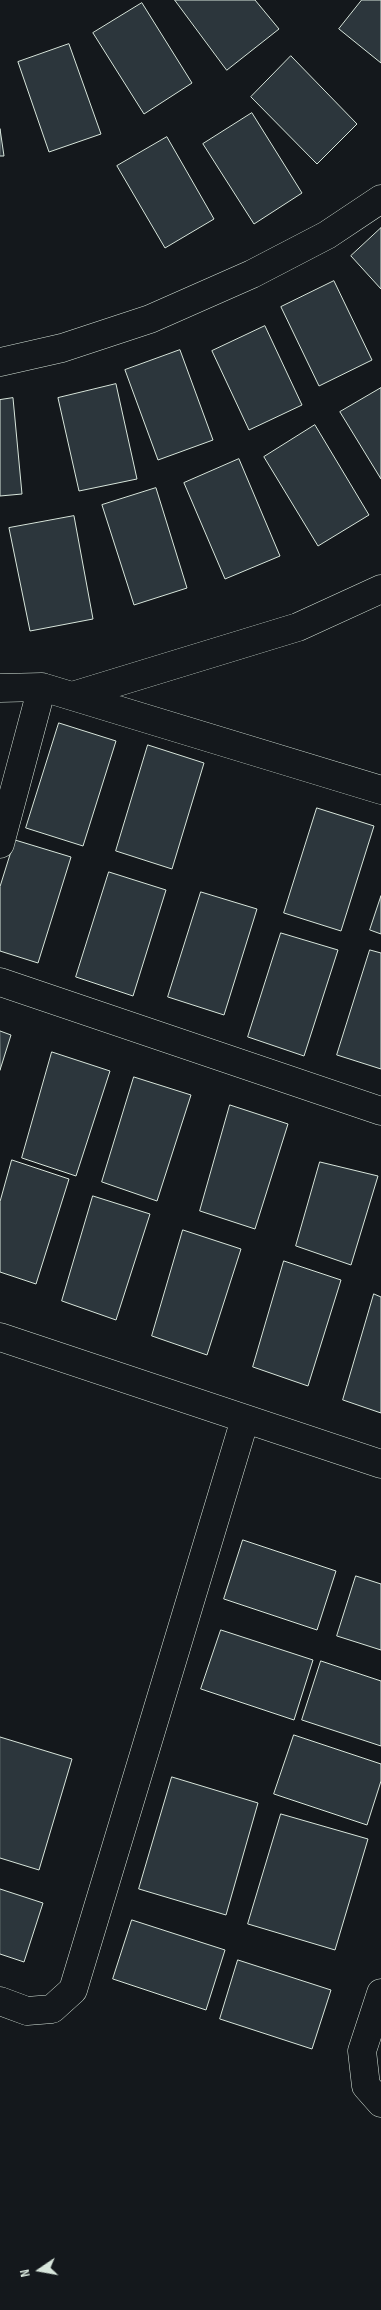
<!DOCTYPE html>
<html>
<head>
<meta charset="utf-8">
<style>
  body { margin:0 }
  #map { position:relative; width:381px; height:2310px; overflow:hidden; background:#14181c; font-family:"Sofia Sans Condensed",sans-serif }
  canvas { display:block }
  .north { position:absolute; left:15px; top:2245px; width:50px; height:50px; -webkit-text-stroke:4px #14181c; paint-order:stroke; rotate:258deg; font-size:14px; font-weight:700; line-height:20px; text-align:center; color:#d8e6dc }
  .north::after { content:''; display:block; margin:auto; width:18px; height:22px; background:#d8e6dc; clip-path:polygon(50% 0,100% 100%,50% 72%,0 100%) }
</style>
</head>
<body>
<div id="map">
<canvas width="381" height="2310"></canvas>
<div class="north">N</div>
</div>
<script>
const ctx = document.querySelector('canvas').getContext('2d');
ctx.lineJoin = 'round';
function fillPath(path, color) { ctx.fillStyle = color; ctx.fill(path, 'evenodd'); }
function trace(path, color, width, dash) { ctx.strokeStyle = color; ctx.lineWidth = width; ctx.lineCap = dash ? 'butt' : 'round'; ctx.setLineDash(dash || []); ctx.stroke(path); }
const building = new Path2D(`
  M 175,0 L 255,0 L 279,29 L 227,70 Z
  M 362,0 L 381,0 L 381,63 L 339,29 Z
  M 142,3 L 192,83 L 144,114 L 93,33 Z
  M 69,44 L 101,134 L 49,152 L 18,62 Z
  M 291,56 L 357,124 L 317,164 L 251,97 Z
  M 252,113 L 302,193 L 254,224 L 203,144 Z
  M 0,129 L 4,156 L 0,156 Z
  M 167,137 L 214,219 L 165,248 L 117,166 Z
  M 381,228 L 381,289 L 351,256 Z
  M 334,281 L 372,360 L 319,386 L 281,307 Z
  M 265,326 L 302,405 L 249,430 L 212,351 Z
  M 180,350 L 213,440 L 158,460 L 125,370 Z
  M 116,384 L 137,479 L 79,491 L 58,398 Z
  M 381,388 L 381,479 L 340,412 Z
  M 13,398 L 22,494 L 0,496 L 0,400 Z
  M 315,425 L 369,515 L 318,546 L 264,457 Z
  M 239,459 L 280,556 L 225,579 L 184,483 Z
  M 156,488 L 187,588 L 134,605 L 102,505 Z
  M 74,516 L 93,619 L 30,631 L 9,528 Z
  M 59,723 L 116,741 L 83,846 L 26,828 Z
  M 148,745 L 204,763 L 172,869 L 116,851 Z
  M 317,808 L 374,826 L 341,931 L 284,913 Z
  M 15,840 L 71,857 L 38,963 L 0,951 L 0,887 Z
  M 109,872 L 166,890 L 133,996 L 76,977 Z
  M 201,892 L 257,909 L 224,1015 L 168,997 Z
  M 381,896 L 381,934 L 370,930 Z
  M 281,933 L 338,950 L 304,1056 L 248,1037 Z
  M 370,950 L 381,953 L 381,1069 L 337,1055 Z
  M 0,1031 L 11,1035 L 0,1070 Z
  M 52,1052 L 110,1071 L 76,1176 L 22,1158 Z
  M 134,1077 L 191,1095 L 157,1201 L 102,1182 Z
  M 230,1105 L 288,1124 L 255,1229 L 200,1211 Z
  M 12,1160 L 69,1179 L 36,1284 L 0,1272 L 0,1202 Z
  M 320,1162 L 378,1176 L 351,1265 L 296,1246 Z
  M 93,1196 L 150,1214 L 116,1320 L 62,1301 Z
  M 183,1230 L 241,1249 L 207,1355 L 152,1336 Z
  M 284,1261 L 341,1280 L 308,1386 L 253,1367 Z
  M 374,1294 L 381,1297 L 381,1413 L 343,1400 Z
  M 243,1540 L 336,1571 L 317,1630 L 224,1599 Z
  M 356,1576 L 381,1584 L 381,1650 L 337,1636 Z
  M 221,1630 L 313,1660 L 294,1720 L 201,1689 Z
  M 321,1661 L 381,1681 L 381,1746 L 302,1720 Z
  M 294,1735 L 381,1764 L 381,1781 L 367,1825 L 274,1794 Z
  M 0,1737 L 72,1759 L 39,1870 L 0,1858 Z
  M 172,1777 L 258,1803 L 226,1915 L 139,1889 Z
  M 281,1814 L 368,1839 L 335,1950 L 248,1924 Z
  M 0,1889 L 43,1903 L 24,1962 L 0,1954 Z
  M 132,1920 L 225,1950 L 206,2010 L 113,1979 Z
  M 238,1960 L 331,1990 L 312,2049 L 220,2019 Z`);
fillPath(building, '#2c363c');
trace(building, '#d8e6dc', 1);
const minor = new Path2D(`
  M 0,362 L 62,348 L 150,319 L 252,274 L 327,235 L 381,199
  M 0,688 L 42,687
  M 72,696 L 298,627 L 381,589
  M 0,844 L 42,687 L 381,790
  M 0,982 L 381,1111
  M 0,1337 L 381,1464
  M 381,1993 L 362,2051 L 366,2086 L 381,2103
  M 0,2001 L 27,2011 L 52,2009 L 73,1990 L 245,1419`);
trace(minor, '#d8e6dc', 29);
trace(minor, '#14181c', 28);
</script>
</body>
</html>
